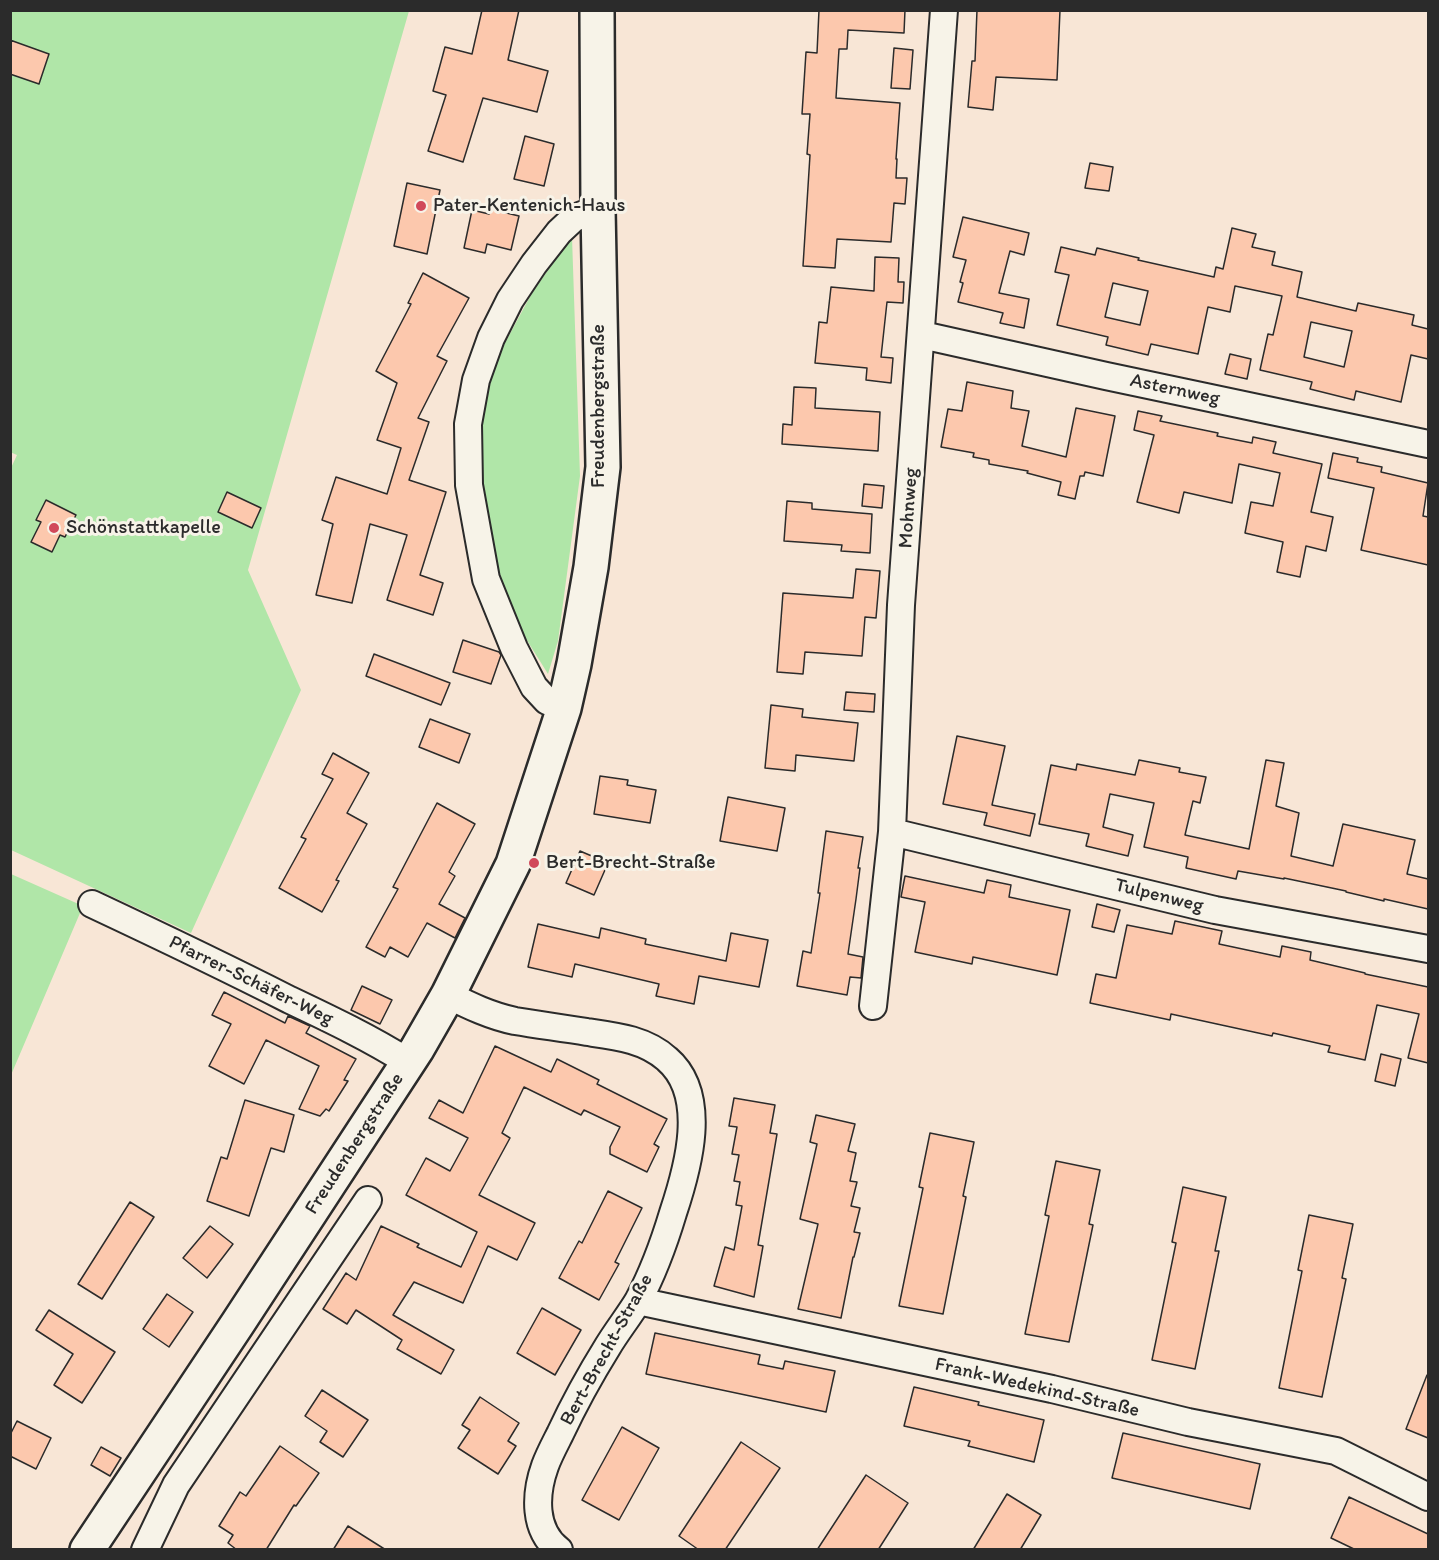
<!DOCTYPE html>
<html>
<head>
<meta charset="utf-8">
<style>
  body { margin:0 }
  #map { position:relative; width:1439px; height:1560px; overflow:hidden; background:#f8e6d6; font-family:Itim,sans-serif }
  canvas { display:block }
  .frame { position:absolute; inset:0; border:12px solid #2b2b2b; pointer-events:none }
</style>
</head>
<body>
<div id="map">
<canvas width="1439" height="1560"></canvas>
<div class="frame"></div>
</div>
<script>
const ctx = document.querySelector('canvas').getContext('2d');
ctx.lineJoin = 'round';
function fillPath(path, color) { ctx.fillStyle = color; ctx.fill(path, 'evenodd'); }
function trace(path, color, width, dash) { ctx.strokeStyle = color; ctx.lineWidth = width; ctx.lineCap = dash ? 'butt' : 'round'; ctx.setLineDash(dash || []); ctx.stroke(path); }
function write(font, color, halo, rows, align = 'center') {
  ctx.font = font + ' Itim,sans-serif'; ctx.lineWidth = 6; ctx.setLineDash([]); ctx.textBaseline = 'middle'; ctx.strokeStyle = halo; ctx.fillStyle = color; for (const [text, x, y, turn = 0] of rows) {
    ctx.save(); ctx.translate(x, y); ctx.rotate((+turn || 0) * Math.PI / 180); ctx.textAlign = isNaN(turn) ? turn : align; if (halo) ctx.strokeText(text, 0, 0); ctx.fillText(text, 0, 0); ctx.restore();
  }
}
fillPath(new Path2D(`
  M 11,11 L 409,11 L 248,570 L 301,690 L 191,933 L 11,850 L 10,470 L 17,455 L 10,452 Z
  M 572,237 L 580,476 L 558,641 L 548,674 L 508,610 L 485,547 L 477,486 L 481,413 L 499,354 L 533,291 Z
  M 11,874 L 83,906 L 11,1075 Z`), '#b0e6a8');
const building = new Path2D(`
  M 482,10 L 519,10 L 508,60 L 548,71 L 537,112 L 483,98 L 463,162 L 428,151 L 446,95 L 433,91 L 445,47 L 472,54 Z
  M 819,10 L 905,10 L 904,33 L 848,30 L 847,49 L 839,49 L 836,98 L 900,103 L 896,159 L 897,159 L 896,178 L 907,178 L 905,204 L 894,203 L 891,242 L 837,239 L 835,268 L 803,266 L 810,155 L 807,154 L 810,114 L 802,114 L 806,52 L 817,53 Z
  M 977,10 L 1060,10 L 1057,80 L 996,77 L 993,110 L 968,107 L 972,61 L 975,61 Z
  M 10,40 L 49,54 L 39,84 L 10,74 Z
  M 894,48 L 913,50 L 910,89 L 891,88 Z
  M 525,136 L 554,144 L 544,186 L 514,179 Z
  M 1090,163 L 1113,167 L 1109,191 L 1085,188 Z
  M 407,183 L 440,190 L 427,254 L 394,246 Z
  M 490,209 L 519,216 L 511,250 L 487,244 L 485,253 L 464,248 L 472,210 L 489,214 Z
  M 963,217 L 1029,233 L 1024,255 L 1010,251 L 999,293 L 1029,299 L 1024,328 L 1000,323 L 1003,313 L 958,302 L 963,283 L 960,282 L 966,260 L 953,257 Z
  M 1232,228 L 1256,234 L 1252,247 L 1275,252 L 1272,265 L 1302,272 L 1297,297 L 1356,311 L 1358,303 L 1414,315 L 1412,325 L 1428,329 L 1428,359 L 1411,355 L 1401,402 L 1356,391 L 1354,400 L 1310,389 L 1312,382 L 1260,370 L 1268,334 L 1273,335 L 1282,296 L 1235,286 L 1230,312 L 1208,307 L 1198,354 L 1151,344 L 1148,355 L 1106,345 L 1108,337 L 1057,325 L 1069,275 L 1055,272 L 1061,247 L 1095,255 L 1097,248 L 1139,258 L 1138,260 L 1214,277 L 1216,267 L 1223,269 ZM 1113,283 L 1148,291 L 1140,325 L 1105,317 ZM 1311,322 L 1352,331 L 1344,367 L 1304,357 Z
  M 875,257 L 899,258 L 898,282 L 904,282 L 903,303 L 887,302 L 881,357 L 893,358 L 891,383 L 866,380 L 867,368 L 815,363 L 819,322 L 827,323 L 831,287 L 874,291 Z
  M 423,273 L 469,298 L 437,356 L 447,361 L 418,418 L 429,422 L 409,480 L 446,492 L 420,575 L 443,583 L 433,615 L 387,600 L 407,535 L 370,524 L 352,603 L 316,595 L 333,524 L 322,520 L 336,477 L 387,494 L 401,448 L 377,440 L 397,383 L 376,371 L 411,304 L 408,303 Z
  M 1230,354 L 1251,359 L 1247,379 L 1225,374 Z
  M 967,382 L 1013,391 L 1011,408 L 1029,411 L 1022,446 L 1066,457 L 1076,408 L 1115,416 L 1103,476 L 1085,472 L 1084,476 L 1080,476 L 1075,499 L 1058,495 L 1061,482 L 1027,473 L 1028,471 L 989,464 L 989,460 L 973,457 L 974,453 L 941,447 L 948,409 L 962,411 Z
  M 794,387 L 816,388 L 815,408 L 880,412 L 878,451 L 782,444 L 783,424 L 792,425 Z
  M 1138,411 L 1162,416 L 1160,421 L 1218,433 L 1217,436 L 1252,443 L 1253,437 L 1276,442 L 1273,453 L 1322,464 L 1311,512 L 1333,517 L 1326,551 L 1306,546 L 1300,577 L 1277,572 L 1283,542 L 1245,533 L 1251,502 L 1273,506 L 1280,473 L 1239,464 L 1232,503 L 1184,492 L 1179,513 L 1137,502 L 1154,435 L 1134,430 Z
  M 1333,453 L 1358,458 L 1357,462 L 1382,467 L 1381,472 L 1428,483 L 1423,516 L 1428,517 L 1428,565 L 1361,550 L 1374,488 L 1328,478 Z
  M 864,484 L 884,486 L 882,508 L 862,506 Z
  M 227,492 L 261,508 L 252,528 L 218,512 Z
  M 46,500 L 76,515 L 65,537 L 60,535 L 52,552 L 31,542 L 41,522 L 36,520 Z
  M 787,501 L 812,503 L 812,509 L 872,514 L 870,553 L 841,551 L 842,545 L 784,541 Z
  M 856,569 L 880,571 L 876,618 L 865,617 L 862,656 L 805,652 L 803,674 L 777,672 L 783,593 L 853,598 Z
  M 463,640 L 499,652 L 501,655 L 491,684 L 453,672 Z
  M 374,654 L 450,683 L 441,705 L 366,676 Z
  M 846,692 L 875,694 L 874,712 L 844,710 Z
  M 771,705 L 803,709 L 802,717 L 858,723 L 854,761 L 796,755 L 795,771 L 765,768 Z
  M 430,719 L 470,734 L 459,763 L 419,747 Z
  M 957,736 L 1005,746 L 992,805 L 1035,814 L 1030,836 L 984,825 L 987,813 L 943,804 Z
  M 333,753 L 369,773 L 347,813 L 367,824 L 336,880 L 339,881 L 322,912 L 279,888 L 306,839 L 301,837 L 333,779 L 322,774 Z
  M 1139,760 L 1180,768 L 1179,772 L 1206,777 L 1200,803 L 1193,801 L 1185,835 L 1249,849 L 1266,760 L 1284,763 L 1276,806 L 1299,813 L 1291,856 L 1333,866 L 1343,824 L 1415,840 L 1407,874 L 1428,879 L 1428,909 L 1384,899 L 1384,901 L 1346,892 L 1346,891 L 1284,878 L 1284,879 L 1238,871 L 1236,879 L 1186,868 L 1188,857 L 1144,847 L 1154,803 L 1110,794 L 1103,827 L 1133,835 L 1128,856 L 1086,846 L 1089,834 L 1039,824 L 1051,765 L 1076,770 L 1077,764 L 1135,775 Z
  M 600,776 L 628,780 L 627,785 L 656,790 L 650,823 L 594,814 Z
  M 728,797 L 785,808 L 777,851 L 720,841 Z
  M 437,803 L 475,824 L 449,872 L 455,876 L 439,904 L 465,918 L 455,938 L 427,923 L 408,957 L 390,947 L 385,957 L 366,947 L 398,889 L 393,887 Z
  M 826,831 L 863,837 L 858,868 L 860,868 L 856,899 L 848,954 L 863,957 L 861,978 L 850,977 L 847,995 L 797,986 L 803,951 L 811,953 L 820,893 L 818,893 Z
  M 580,851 L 608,863 L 594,895 L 566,883 Z
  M 905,876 L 984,893 L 987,880 L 1011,885 L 1009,897 L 1070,910 L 1057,975 L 973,957 L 972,964 L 915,952 L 925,902 L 901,897 Z
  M 1097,904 L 1120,910 L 1114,932 L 1092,927 Z
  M 1175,921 L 1222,931 L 1219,944 L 1280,957 L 1282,946 L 1311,952 L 1310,960 L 1365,973 L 1365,974 L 1428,987 L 1428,1063 L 1408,1058 L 1419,1014 L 1377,1005 L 1365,1060 L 1328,1052 L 1330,1046 L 1273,1033 L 1272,1036 L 1171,1014 L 1170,1020 L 1090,1003 L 1096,974 L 1116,978 L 1127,925 L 1172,934 Z
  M 538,924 L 599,938 L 601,928 L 646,939 L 645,944 L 726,961 L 731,933 L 768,940 L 759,987 L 699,976 L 694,1004 L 656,996 L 659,984 L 575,964 L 572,977 L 528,967 Z
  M 362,986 L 392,1000 L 380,1024 L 351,1010 Z
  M 224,992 L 285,1023 L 288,1016 L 310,1026 L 306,1033 L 356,1059 L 344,1080 L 348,1081 L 329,1111 L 326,1109 L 320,1116 L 299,1109 L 319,1066 L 266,1040 L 244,1084 L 209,1066 L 231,1024 L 212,1015 Z
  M 495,1046 L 551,1072 L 557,1059 L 599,1080 L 597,1084 L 667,1119 L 654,1144 L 659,1147 L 647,1172 L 610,1154 L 610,1147 L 620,1127 L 584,1110 L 581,1115 L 524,1087 L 502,1133 L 510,1138 L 479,1195 L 535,1223 L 517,1260 L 488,1246 L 463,1303 L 414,1282 L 393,1315 L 454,1350 L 441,1374 L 397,1349 L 402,1340 L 356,1310 L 347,1324 L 323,1309 L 346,1273 L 356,1280 L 381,1226 L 419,1244 L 417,1247 L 461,1267 L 477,1232 L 406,1195 L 426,1158 L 450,1171 L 468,1138 L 429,1118 L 439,1100 L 463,1113 Z
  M 1381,1054 L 1401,1059 L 1395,1086 L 1375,1081 Z
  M 734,1098 L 775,1105 L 770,1133 L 777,1134 L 758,1245 L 763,1246 L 754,1297 L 714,1286 L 725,1247 L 734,1250 L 742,1206 L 736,1205 L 740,1182 L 734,1181 L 739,1155 L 732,1154 L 737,1127 L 729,1126 Z
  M 245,1100 L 294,1115 L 284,1152 L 271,1148 L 249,1216 L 207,1201 L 221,1157 L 227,1159 Z
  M 816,1115 L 855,1124 L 848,1151 L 856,1153 L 850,1181 L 857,1182 L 851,1206 L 860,1208 L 854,1232 L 860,1233 L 854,1257 L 853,1257 L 841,1318 L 798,1309 L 818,1224 L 800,1219 L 817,1144 L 810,1142 Z
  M 930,1133 L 974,1142 L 963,1196 L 966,1197 L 943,1314 L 899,1306 L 923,1188 L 919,1187 Z
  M 1056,1161 L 1100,1170 L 1089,1224 L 1093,1225 L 1069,1342 L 1025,1334 L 1049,1216 L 1045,1215 Z
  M 1183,1187 L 1226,1197 L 1215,1251 L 1219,1251 L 1195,1369 L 1152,1360 L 1176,1243 L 1172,1242 Z
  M 608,1191 L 642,1208 L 615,1262 L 619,1264 L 599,1300 L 559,1278 L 579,1241 L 582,1243 Z
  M 130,1202 L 154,1217 L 134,1248 L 102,1299 L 78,1284 Z
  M 1309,1215 L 1353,1224 L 1342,1278 L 1346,1279 L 1322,1397 L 1279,1388 L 1302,1271 L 1298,1270 Z
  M 210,1226 L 233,1244 L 207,1278 L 183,1258 Z
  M 167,1294 L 193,1312 L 169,1347 L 143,1329 Z
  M 542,1308 L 581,1330 L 555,1375 L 517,1353 Z
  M 49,1310 L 115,1352 L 82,1403 L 54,1385 L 73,1354 L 36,1330 Z
  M 655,1333 L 760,1355 L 758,1364 L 783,1369 L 785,1361 L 835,1371 L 826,1412 L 646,1374 Z
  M 1427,1375 L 1428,1375 L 1428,1438 L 1406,1429 Z
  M 914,1387 L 979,1402 L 978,1405 L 1044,1420 L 1034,1462 L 968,1446 L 970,1441 L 904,1426 Z
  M 322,1390 L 368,1420 L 343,1457 L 320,1442 L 327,1431 L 305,1416 Z
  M 480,1397 L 519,1423 L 508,1441 L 516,1446 L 498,1474 L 458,1448 L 470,1430 L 462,1425 Z
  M 17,1421 L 51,1438 L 36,1469 L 10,1456 L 10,1435 Z
  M 622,1427 L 659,1448 L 619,1520 L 582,1500 Z
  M 1123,1433 L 1260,1464 L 1250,1509 L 1112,1478 Z
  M 741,1442 L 780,1468 L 725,1550 L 699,1550 L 679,1536 Z
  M 280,1446 L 319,1473 L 296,1506 L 294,1505 L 266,1550 L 237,1550 L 228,1543 L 233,1535 L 219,1526 L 240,1492 L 246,1496 Z
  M 101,1447 L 121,1458 L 110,1476 L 91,1465 Z
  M 866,1475 L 908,1503 L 878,1550 L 817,1550 Z
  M 1007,1494 L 1041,1515 L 1020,1550 L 973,1550 Z
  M 1349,1497 L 1428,1534 L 1428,1550 L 1356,1550 L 1331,1538 Z
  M 348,1526 L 386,1550 L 333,1550 Z`);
fillPath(building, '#fcc8ad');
trace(building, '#2b2b2b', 1.5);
const street = new Path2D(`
  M 922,335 L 1106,376 L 1428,444
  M 564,708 L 547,701 L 534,687 L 514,648 L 486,579 L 469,485 L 468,424 L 476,380 L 491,338 L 510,300 L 534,264 L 559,232 L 574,218 L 598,209
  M 892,832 L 1215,910 L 1428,949
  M 92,904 C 158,935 225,967 290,1000 C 330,1019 370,1038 408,1062
  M 448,995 C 470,1006 491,1016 515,1021 C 539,1025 563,1028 587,1032 C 615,1036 645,1039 667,1059 C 709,1095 688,1168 673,1213 C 664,1243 653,1273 638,1301 C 629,1316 617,1331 608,1346 C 590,1375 574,1404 560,1434 C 555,1444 549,1455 545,1466 C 535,1494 533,1530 559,1550
  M 873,1006 L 892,832 L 901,605 L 944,10
  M 638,1301 L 1052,1389 L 1188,1422 L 1336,1451 L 1428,1497
  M 145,1550 L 176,1485 L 368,1200`);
const secondary = new Path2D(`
  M 87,1550 L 238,1323 L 417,1049 L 448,995 L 513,864 L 564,708 L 574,664 L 591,567 L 603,467 L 598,209 L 597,10`);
trace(street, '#2b2b2b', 30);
trace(secondary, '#2b2b2b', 38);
trace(street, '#f7f3e8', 26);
trace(secondary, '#f7f3e8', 33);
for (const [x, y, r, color] of [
  [421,206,6,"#d1495b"],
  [54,528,6,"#d1495b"],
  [534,863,6,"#d1495b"]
]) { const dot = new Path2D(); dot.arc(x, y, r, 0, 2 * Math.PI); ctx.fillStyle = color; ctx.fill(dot); trace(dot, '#f7f3e8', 2); }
write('20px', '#2b2b2b', '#f7f3e8', [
  ["Pater-Kentenich-Haus",433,206],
  ["Schönstattkapelle",66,528],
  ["Bert-Brecht-Straße",546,863]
], 'left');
write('20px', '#2b2b2b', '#f7f3e8', [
  ["Asternweg",1175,390,12],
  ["Freudenbergstraße",599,406,-90],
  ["Mohnweg",909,508,-86],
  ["Tulpenweg",1159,896,14],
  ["Pfarrer-Schäfer-Weg",251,981,26],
  ["Freudenbergstraße",355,1144,-57],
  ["Bert-Brecht-Straße",607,1350,-61],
  ["Frank-Wedekind-Straße",1037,1388,13]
]);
</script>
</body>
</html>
